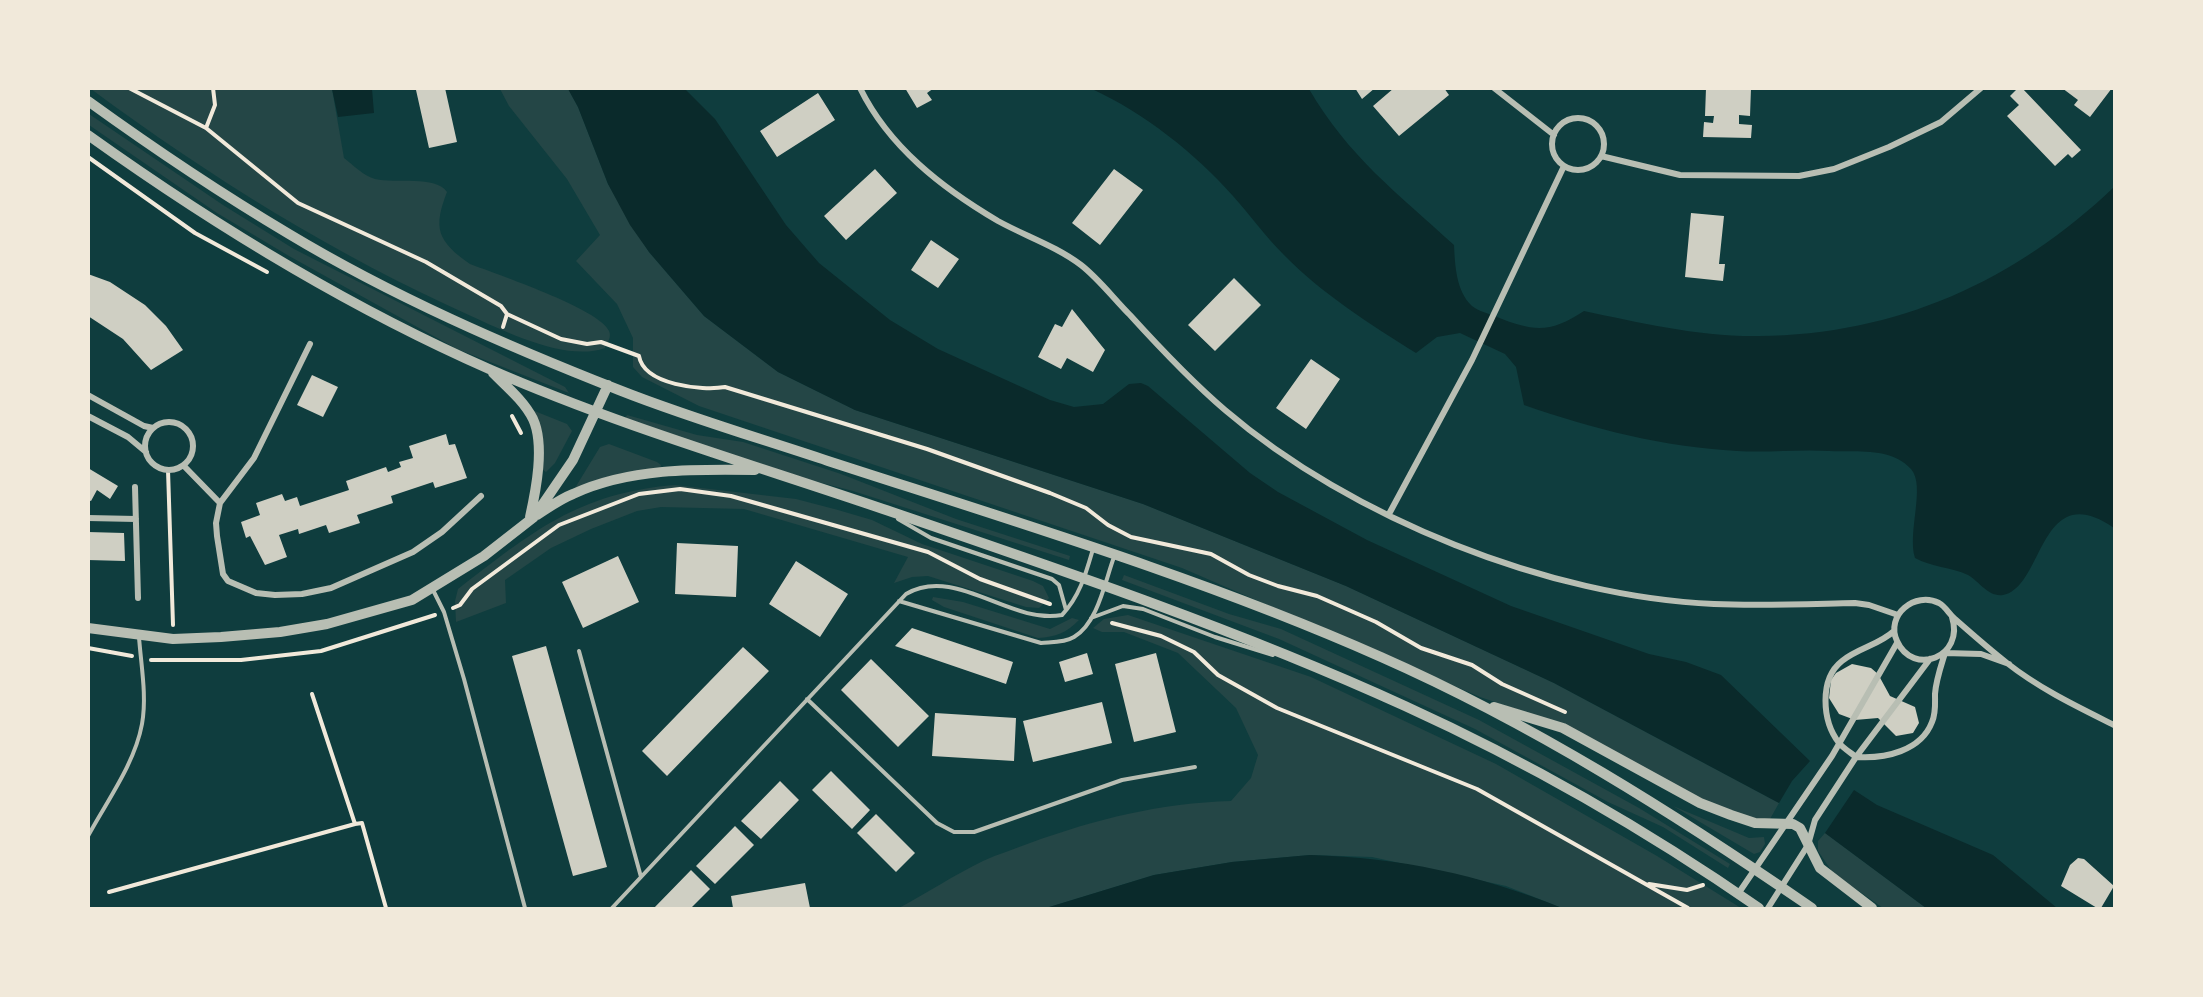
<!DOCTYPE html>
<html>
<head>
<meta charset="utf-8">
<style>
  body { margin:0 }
  #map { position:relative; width:2203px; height:997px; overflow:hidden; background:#0f3d3e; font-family:"Archivo Narrow",sans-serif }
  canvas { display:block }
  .frame { position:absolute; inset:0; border:90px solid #f1e9da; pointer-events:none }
</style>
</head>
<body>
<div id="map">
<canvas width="2203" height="997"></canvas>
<div class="frame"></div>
</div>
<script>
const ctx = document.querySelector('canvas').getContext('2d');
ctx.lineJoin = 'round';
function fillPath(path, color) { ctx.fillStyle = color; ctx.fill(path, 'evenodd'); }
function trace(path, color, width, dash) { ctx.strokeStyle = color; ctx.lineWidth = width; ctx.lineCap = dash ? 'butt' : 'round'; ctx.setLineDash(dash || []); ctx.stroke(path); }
fillPath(new Path2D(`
  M 568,88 L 578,107 L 608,184 L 649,252 L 704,316 L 778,372 L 855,410 L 1143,504 L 1346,586 L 1554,683 L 1779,803 L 1770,819 L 1758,819 L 1732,812 L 1680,789 L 1552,721 L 1480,697 L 1182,568 L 699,406 L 642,377 L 633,367 L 633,338 L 617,304 L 576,261 L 600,235 L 567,179 L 509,106 L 500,89 Z
  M 91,89 L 332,89 L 344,158 C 353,165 364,176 375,179 C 395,184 436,175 447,192 C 433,228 437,241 470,264 C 496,274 600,309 609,331 C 612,337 607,343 605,348 C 567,362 506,332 471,316 C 335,255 210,177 91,89 Z
  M 89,114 L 223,205 L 294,249 L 565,387 L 569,393 L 457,349 L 289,256 L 217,213 L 89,125 Z
  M 532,410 L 567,424 L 572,431 L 555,463 L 546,472 L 543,470 Z
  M 627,415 L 697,435 L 743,442 L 841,474 L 956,519 L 1070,556 L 1069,560 L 853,491 L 775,471 L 625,419 Z
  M 609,444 L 657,462 L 661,465 L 660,469 L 575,488 L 600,447 Z
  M 675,485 L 796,499 L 838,510 L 872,520 L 922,544 L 1033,581 L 1043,586 L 1049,598 L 1039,608 L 1026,607 L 928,576 L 912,577 L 894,583 L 908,557 L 744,509 L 661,507 L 637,511 L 591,529 L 551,548 L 505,580 L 506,603 L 456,622 L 455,601 L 458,589 C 532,532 578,493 675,485 Z
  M 1124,575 L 1229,614 L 1281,629 L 1479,720 L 1639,808 L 1730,864 L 1728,868 L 1663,827 L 1608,802 L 1475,729 L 1279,639 L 1122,580 Z
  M 933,597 L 963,602 L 1050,629 L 1072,618 L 1079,620 C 1066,633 1056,637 1038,638 L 944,607 L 932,600 Z
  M 1128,615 L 1311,677 L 1496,764 L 1657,856 L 1741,908 L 1562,908 L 1506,886 L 1372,857 L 1310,855 L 1232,862 L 1154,875 L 1046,908 L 899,908 C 927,893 954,875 983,861 C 998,854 1015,849 1030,843 C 1096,819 1161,803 1231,801 L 1251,778 L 1258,755 L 1236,708 L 1178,653 L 1124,632 L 1102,632 L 1093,628 L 1104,619 Z
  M 1673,806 L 1749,838 L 1764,837 L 1765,844 L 1760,852 L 1754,854 Z
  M 1825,833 L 1926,908 L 1883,908 L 1833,873 L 1818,851 L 1818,841 Z`), '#244646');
fillPath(new Path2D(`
  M 332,89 L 372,89 L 374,113 L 338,117 Z
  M 568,89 L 685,89 L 715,119 L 786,225 L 819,263 L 890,320 L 938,349 L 1050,400 L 1074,407 L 1103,404 L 1129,384 L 1141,383 L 1148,386 L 1250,473 L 1278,492 L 1367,540 L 1511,606 L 1649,654 L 1686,662 L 1721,675 L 1810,761 L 1792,781 L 1779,803 L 1554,683 L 1346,586 L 1143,504 L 855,410 L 778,372 L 704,316 L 649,252 L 630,225 L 608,184 L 578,107 Z
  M 1092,89 L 1309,89 C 1348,156 1397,193 1454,245 C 1455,265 1456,291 1472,306 C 1478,311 1490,314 1497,317 C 1534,332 1551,333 1584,311 C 1641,323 1700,337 1759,336 C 1896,335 2016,281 2114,187 L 2114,528 C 2039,476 2044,588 2003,595 C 1988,597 1980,582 1968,575 C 1951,567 1931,567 1915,558 C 1907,532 1926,486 1911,469 C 1892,447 1855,452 1829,451 C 1798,449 1768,453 1737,451 C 1664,447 1593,429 1524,405 L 1516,367 L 1505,354 L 1460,333 L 1437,337 L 1416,353 C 1371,325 1321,293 1284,255 C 1265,236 1250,215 1233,196 C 1195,153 1144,113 1092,89 Z
  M 1854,790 L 1877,805 L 1993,855 L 2057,908 L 1926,908 L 1825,833 Z
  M 1310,855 C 1402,858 1477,874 1562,908 L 1046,908 L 1154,875 L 1232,862 Z`), '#0a2a2b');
fillPath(new Path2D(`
  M 424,88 L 445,88 L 457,142 L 429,148 L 416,90 Z
  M 905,88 L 934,88 L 927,93 L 932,100 L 917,108 Z
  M 1355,88 L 1375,88 L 1362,99 Z
  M 1394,88 L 1444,88 L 1449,95 L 1399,136 L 1373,106 Z
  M 1706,88 L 1751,88 L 1750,116 L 1739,115 L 1739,124 L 1752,125 L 1751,138 L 1703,137 L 1704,122 L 1713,123 L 1714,116 L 1705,116 Z
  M 2018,88 L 2022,88 L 2081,150 L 2072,158 L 2068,154 L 2055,166 L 2007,116 L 2019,105 L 2010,96 Z
  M 2062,88 L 2112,88 L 2090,117 L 2074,105 L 2078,100 Z
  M 818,93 L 835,120 L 777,157 L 760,131 Z
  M 875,169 L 897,193 L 846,240 L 824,216 Z
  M 1114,169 L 1143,190 L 1100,245 L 1072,223 Z
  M 1691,213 L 1724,216 L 1719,264 L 1725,264 L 1723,281 L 1685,277 Z
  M 931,240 L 959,259 L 938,288 L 911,270 Z
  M 88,274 L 110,282 L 145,305 L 166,326 L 183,350 L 151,370 L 123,339 L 88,316 Z
  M 1234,278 L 1261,305 L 1215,351 L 1188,325 Z
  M 1072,309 L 1105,350 L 1093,372 L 1067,358 L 1061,369 L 1038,357 L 1055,324 L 1062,327 Z
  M 1311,359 L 1340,379 L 1306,429 L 1276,408 Z
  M 312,375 L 338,387 L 323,417 L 297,405 Z
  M 446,434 L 449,445 L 455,444 L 467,478 L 435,488 L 433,482 L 391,496 L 393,503 L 357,515 L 360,523 L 329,533 L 326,525 L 299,534 L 298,529 L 279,535 L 287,557 L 265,565 L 250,536 L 246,538 L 241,522 L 260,515 L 256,503 L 282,494 L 285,501 L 297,497 L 300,506 L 349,490 L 346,481 L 386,467 L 388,472 L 401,467 L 399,462 L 413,458 L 409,446 Z
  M 88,468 L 118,486 L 110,499 L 97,490 L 91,501 L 88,500 Z
  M 88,532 L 124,533 L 125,561 L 88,560 Z
  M 677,543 L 738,546 L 736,597 L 675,594 Z
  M 618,556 L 639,602 L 583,628 L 562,582 Z
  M 796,561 L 848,594 L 820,637 L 769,604 Z
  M 912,628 L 1013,662 L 1006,684 L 895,646 Z
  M 546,646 L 607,867 L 573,876 L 512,656 Z
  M 743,647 L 769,671 L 667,776 L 642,751 Z
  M 1087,653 L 1093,674 L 1065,682 L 1059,662 Z
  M 1156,653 L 1176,732 L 1134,742 L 1115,664 Z
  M 871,659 L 929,716 L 898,747 L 841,690 Z
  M 1852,664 L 1871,668 L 1878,674 L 1890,696 L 1915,707 L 1919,723 L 1913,733 L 1896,736 L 1878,718 L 1855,720 L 1839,714 L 1829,698 L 1831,680 L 1836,673 Z
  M 1102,702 L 1112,743 L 1033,762 L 1023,721 Z
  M 935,713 L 1016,718 L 1014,761 L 932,756 Z
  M 831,771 L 870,810 L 852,829 L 812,790 Z
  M 780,781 L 799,800 L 761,839 L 741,821 Z
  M 876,814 L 915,853 L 896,872 L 857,833 Z
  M 735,826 L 754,845 L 715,884 L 696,866 Z
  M 2078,858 L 2084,859 L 2114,886 L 2101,908 L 2097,908 L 2061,886 L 2070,865 Z
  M 691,870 L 710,889 L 691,908 L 654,908 Z
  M 805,883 L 810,908 L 733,908 L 731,896 Z`), '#cfcfc3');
trace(new Path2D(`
  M 129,88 L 206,128 L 298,203 L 426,262 L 501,306 L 507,314 L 503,327
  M 206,128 L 215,105 L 213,88
  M 88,157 L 195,233 L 267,272
  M 507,314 L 561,339 L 587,344 L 601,342 L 639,356 C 644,385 702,391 725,387 L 927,449 L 1050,493 L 1086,508 L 1108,525 L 1131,537 L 1211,554 L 1249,575 L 1278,586 L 1317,596 L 1376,622 L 1421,648 L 1472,665 L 1502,684 L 1565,712
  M 512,416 L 521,433
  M 168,470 L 173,625
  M 453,608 L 460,605 L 472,589 L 559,525 L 639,494 L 680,489 L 731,496 L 928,552 L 980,579 L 1050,604
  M 1112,623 L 1161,636 L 1194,652 L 1218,675 L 1277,708 L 1477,789 L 1688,908
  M 88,648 L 132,656
  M 151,660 L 241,660 L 321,651 L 435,615
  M 355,824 L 362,823 L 386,908
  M 1649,884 L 1687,890 L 1703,885
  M 109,892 L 355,824 L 312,694`), '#f1e9da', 4);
trace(new Path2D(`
  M 898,519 L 931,538 L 1052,579 L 1059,585 L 1066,610
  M 433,590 L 444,612 L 464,679 L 525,908
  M 899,601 L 1041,643 C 1051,642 1064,643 1074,637 C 1098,623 1105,581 1114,557
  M 1091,618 L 1123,606 L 1143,609 L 1215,637 L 1273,655
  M 579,651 L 641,877
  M 807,699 L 937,823 L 954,832 L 974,832 L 1122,780 L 1195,767
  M 88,836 C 107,801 135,763 142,724 C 147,696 141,665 139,637
  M 612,908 L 906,594 C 956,565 1010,625 1062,615 C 1080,596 1086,573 1093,549`), '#b8beb3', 4);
trace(new Path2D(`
  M 860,88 C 889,147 942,188 998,221 C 1025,236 1056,246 1081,265 C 1099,279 1114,299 1130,315 C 1160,348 1191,381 1225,410 C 1351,518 1549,597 1714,604 C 1761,606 1808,604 1855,603 L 1869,605 L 1898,615
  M 1494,88 L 1554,135
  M1552 144a26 26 0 1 1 52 0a26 26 0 1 1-52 0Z
  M 1601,156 L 1680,175 L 1799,176 L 1834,169 L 1889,147 L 1941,122 L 1981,88
  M 310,344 L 254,458 L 220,503 L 216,523 L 217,536 L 223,574 L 228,581 L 256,593 L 275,595 L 302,594 L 331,588 L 413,552 L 442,532 L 481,496
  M 88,395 L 144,426 L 153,428
  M 88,416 L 128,437 L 146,452
  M145 446a24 24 0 1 1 48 0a24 24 0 1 1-48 0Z
  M 184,466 L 220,503
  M 135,487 L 138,598
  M 1389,514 L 1472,360 L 1564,166
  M 88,518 L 136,519
  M 1952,617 C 1965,657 1913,677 1897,641 C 1885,615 1915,591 1939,603 C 1946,607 1949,614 1955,619 C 1972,634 1989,649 2007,663 C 2040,689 2078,707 2114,725
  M 1894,631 C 1879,645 1858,648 1842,661 C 1819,679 1822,721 1839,743 C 1843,748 1851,753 1856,757 C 1885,759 1921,751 1932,722 C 1936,713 1935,704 1935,694 C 1936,680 1941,666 1945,653 L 1981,654 L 2009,664
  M 1738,894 L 1832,756 L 1897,643
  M 1768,908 L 1808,845 L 1815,820 L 1856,757 L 1930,659`), '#b8beb3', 6);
trace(new Path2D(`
  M 88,101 C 153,148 220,193 289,234 C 392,296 507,346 619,390 C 687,417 759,438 828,461 C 1013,521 1203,578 1381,657 C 1533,724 1675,814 1812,908
  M 88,135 C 214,225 348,307 489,369 C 617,425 751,464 883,509 C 1059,569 1236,629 1405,706 C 1528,762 1648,831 1759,908
  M 493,373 C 507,387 524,401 533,419 C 545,445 536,490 530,517
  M 537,515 C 548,508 560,499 573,494 C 629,468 695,469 755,470
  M 88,628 L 173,639 L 221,637 L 280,632 L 327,624 L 412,600 L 484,556 L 534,517 L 573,460 L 608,385
  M 1494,707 L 1563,728 L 1700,803 L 1731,815 L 1755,823 L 1793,824 L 1800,828 L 1820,868 L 1872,908`), '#b8beb3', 10);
</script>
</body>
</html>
